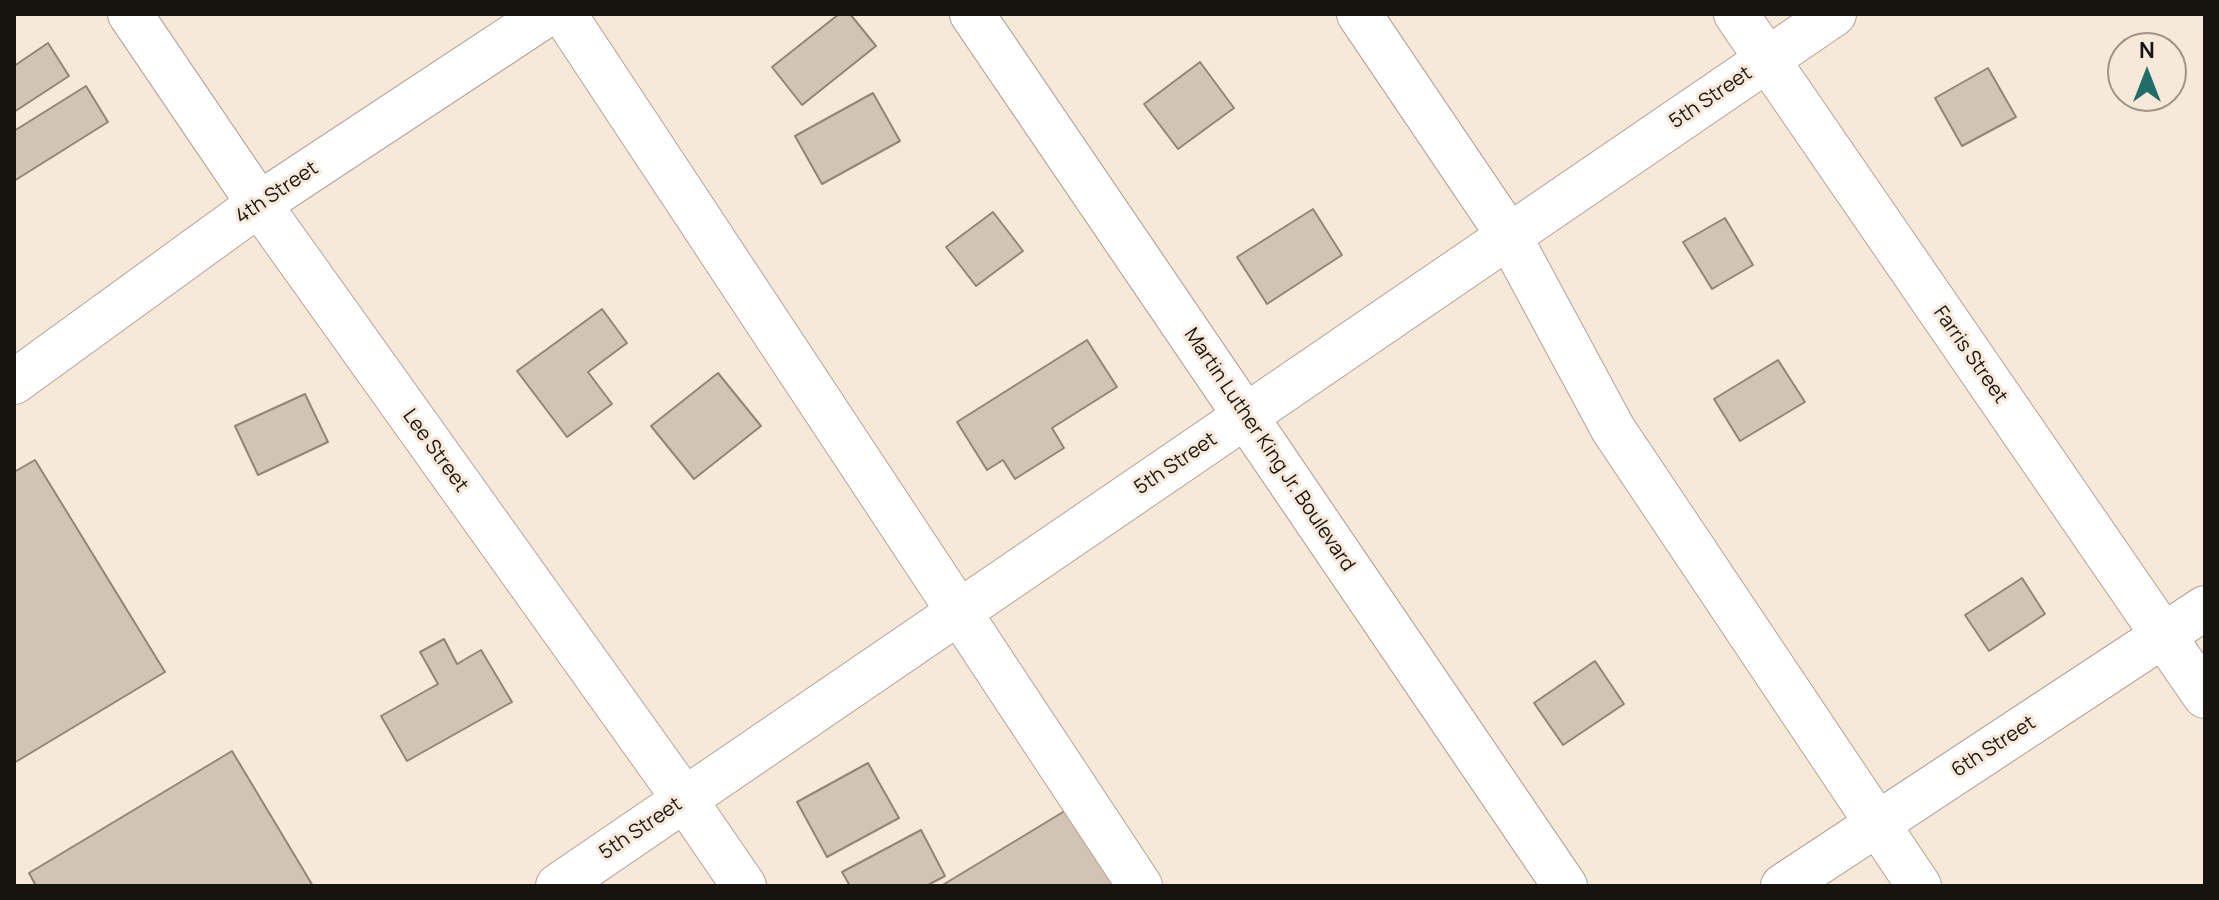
<!DOCTYPE html>
<html>
<head>
<meta charset="utf-8">
<style>
  body { margin:0 }
  #map { position:relative; width:2219px; height:900px; overflow:hidden; background:#f7e9da; font-family:Manrope,sans-serif }
  canvas { display:block }
  .frame { position:absolute; inset:0; border:16px solid #17130e; pointer-events:none }
  .north { position:absolute; left:2107px; top:32px; width:80px; height:80px; box-sizing:border-box; background:#f7e9da; border:2px solid #9d9388; border-radius:50%; rotate:0deg; font-size:22px; font-weight:700; line-height:32px; text-align:center; color:#17130e }
  .north::after { content:''; display:block; margin:auto; width:28px; height:36px; background:#216d6a; clip-path:polygon(50% 0,100% 100%,50% 72%,0 100%) }
</style>
</head>
<body>
<div id="map">
<canvas width="2219" height="900"></canvas>
<div class="frame"></div>
<div class="north">N</div>
</div>
<script>
const ctx = document.querySelector('canvas').getContext('2d');
ctx.lineJoin = 'round';
function fillPath(path, color) { ctx.fillStyle = color; ctx.fill(path, 'evenodd'); }
function trace(path, color, width, dash) { ctx.strokeStyle = color; ctx.lineWidth = width; ctx.lineCap = dash ? 'butt' : 'round'; ctx.setLineDash(dash || []); ctx.stroke(path); }
function write(font, color, halo, rows, align = 'center') {
  ctx.font = font + ' Manrope,sans-serif'; ctx.lineWidth = 6; ctx.setLineDash([]); ctx.textBaseline = 'middle'; ctx.strokeStyle = halo; ctx.fillStyle = color; for (const [text, x, y, turn = 0] of rows) {
    ctx.save(); ctx.translate(x, y); ctx.rotate((+turn || 0) * Math.PI / 180); ctx.textAlign = isNaN(turn) ? turn : align; if (halo) ctx.strokeText(text, 0, 0); ctx.fillText(text, 0, 0); ctx.restore();
  }
}
const building = new Path2D(`
  M 839,14 L 850,14 L 876,46 L 802,105 L 772,67 Z
  M 48,43 L 69,76 L 14,112 L 14,66 Z
  M 1200,62 L 1234,108 L 1178,149 L 1144,104 Z
  M 1988,68 L 2016,117 L 1962,146 L 1935,98 Z
  M 86,86 L 108,122 L 14,181 L 14,131 Z
  M 873,93 L 900,141 L 822,184 L 795,136 Z
  M 1313,209 L 1342,255 L 1267,304 L 1237,257 Z
  M 993,212 L 1023,251 L 976,286 L 946,247 Z
  M 1725,218 L 1753,265 L 1712,289 L 1683,242 Z
  M 602,309 L 627,343 L 588,372 L 612,404 L 567,437 L 517,371 Z
  M 1087,340 L 1117,387 L 1052,428 L 1064,448 L 1015,479 L 1003,460 L 987,470 L 957,422 Z
  M 1778,360 L 1805,402 L 1740,441 L 1714,399 Z
  M 718,373 L 761,426 L 694,479 L 651,426 Z
  M 305,394 L 328,442 L 258,475 L 235,426 Z
  M 35,460 L 165,672 L 14,763 L 14,472 Z
  M 2022,578 L 2045,614 L 1989,651 L 1965,615 Z
  M 444,639 L 457,664 L 481,650 L 512,702 L 407,761 L 381,716 L 438,684 L 420,652 Z
  M 1595,661 L 1624,704 L 1563,745 L 1534,703 Z
  M 232,751 L 313,886 L 36,886 L 29,873 Z
  M 868,763 L 899,818 L 827,857 L 797,802 Z
  M 1068,809 L 1116,886 L 941,886 Z
  M 921,830 L 945,876 L 926,886 L 850,886 L 842,872 Z`);
fillPath(building, '#d1c4b5');
trace(building, '#928578', 2);
const minor = new Path2D(`
  M 130,14 L 259,204 L 685,800 L 744,886
  M 564,14 L 1140,886
  M 1359,14 L 1509,236 L 1613,429 L 1919,886
  M 1736,14 L 2205,696
  M 14,382 L 259,204 L 547,14
  M 558,886 L 1834,14
  M 1783,886 L 2205,608`);
const major = new Path2D(`
  M 972,14 L 1565,886`);
trace(minor, '#b0a395', 46);
trace(major, '#b0a395', 46);
trace(minor, '#fff', 44);
trace(major, '#fff', 44);
write('20px', '#17130e', '#f7e9da', [
  ["5th Street",1711,98,-34],
  ["4th Street",277,193,-34],
  ["Farris Street",1970,355,55],
  ["Martin Luther King Jr. Boulevard",1269,450,56],
  ["Lee Street",435,451,54],
  ["5th Street",1176,464,-34],
  ["6th Street",1994,747,-33],
  ["5th Street",641,829,-34]
]);
</script>
</body>
</html>
